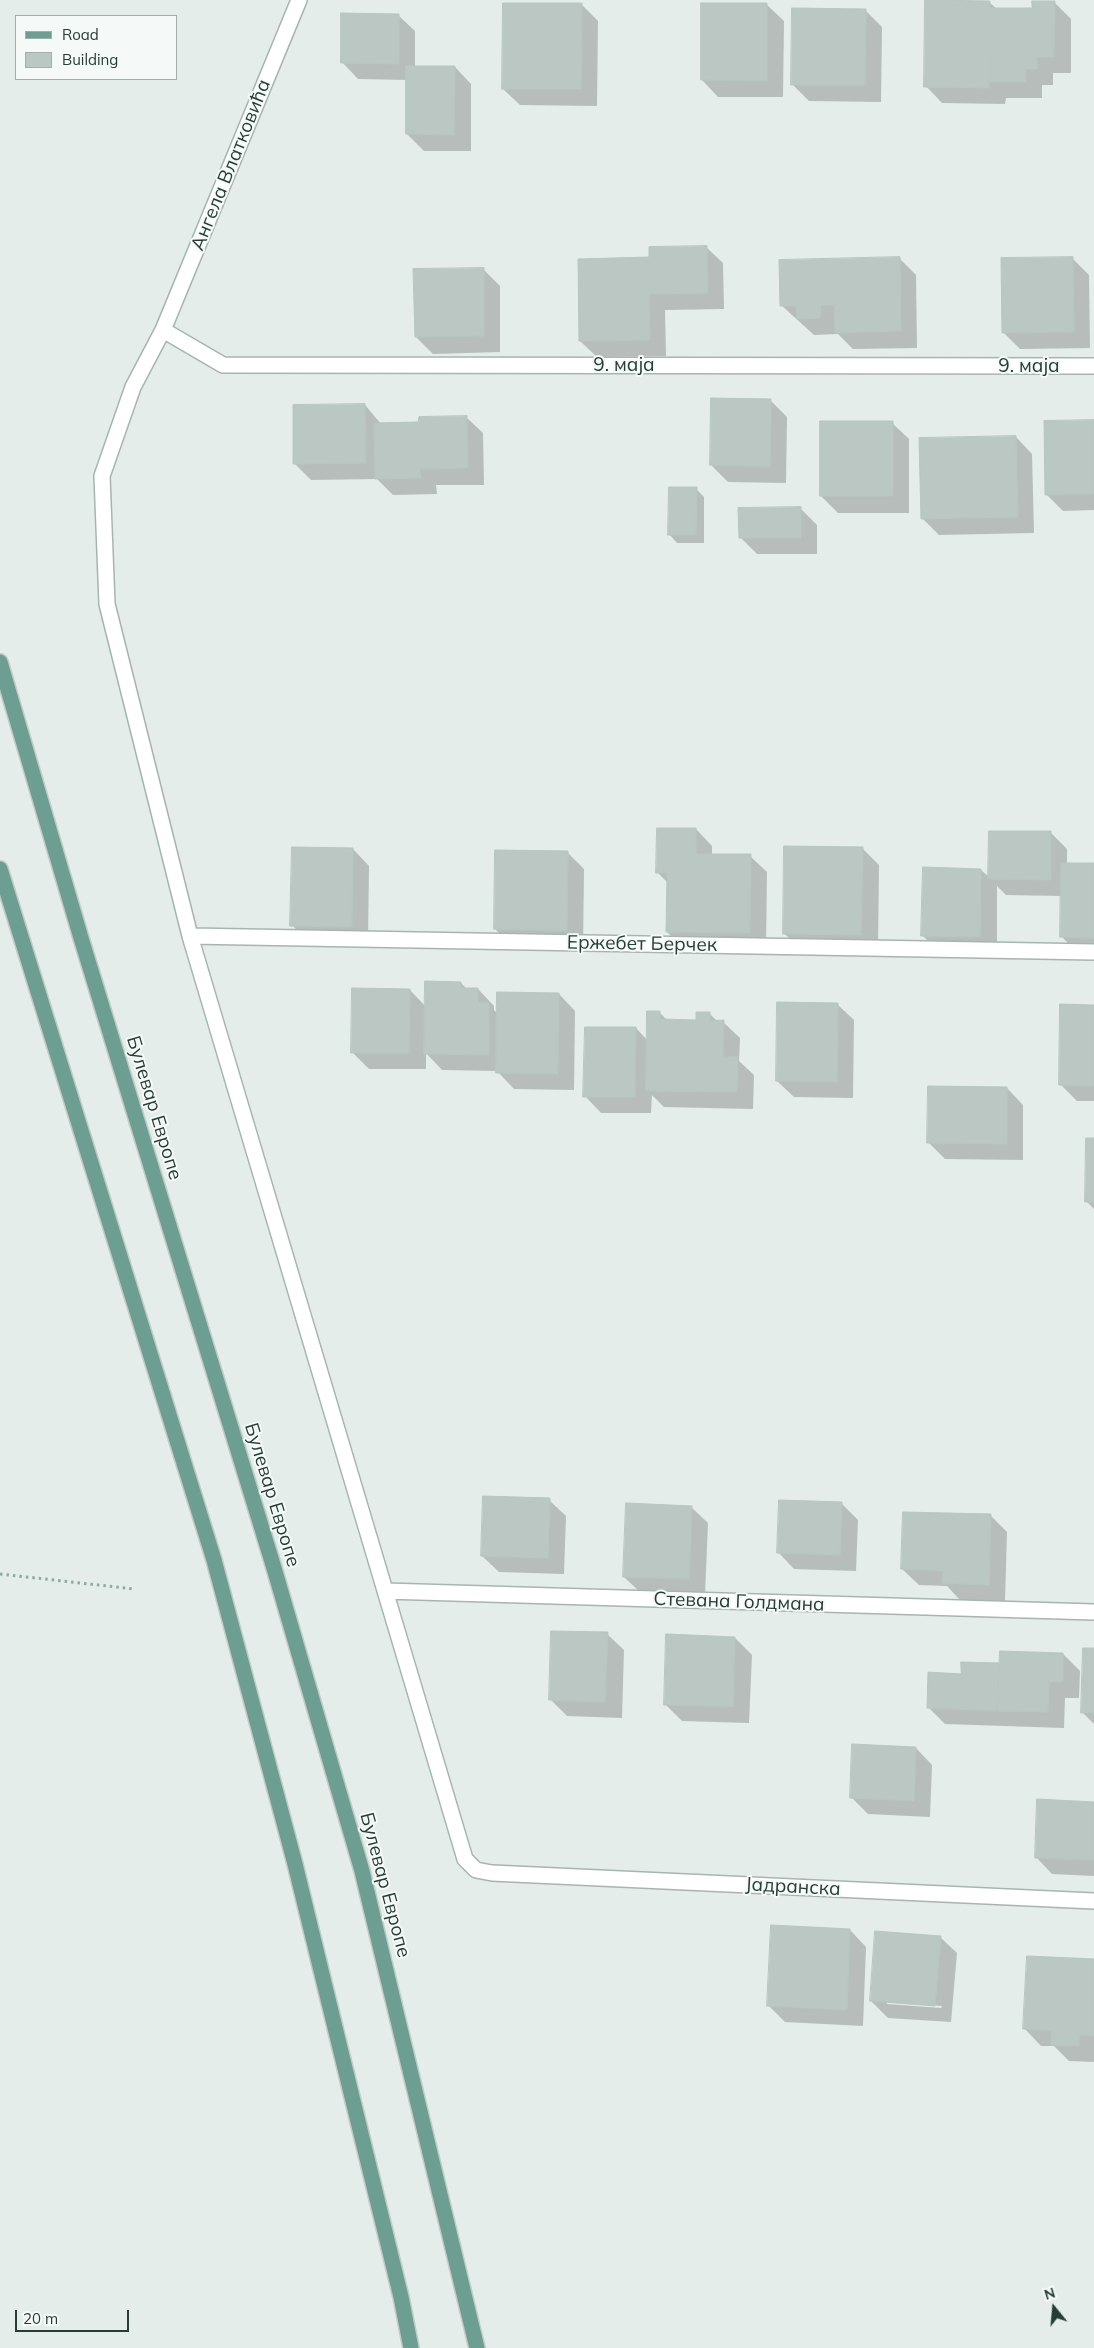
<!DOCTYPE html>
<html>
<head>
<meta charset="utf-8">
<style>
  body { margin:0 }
  #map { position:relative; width:1094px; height:2348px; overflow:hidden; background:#e4ede9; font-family:Mulish,sans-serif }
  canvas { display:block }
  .legend { position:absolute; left:15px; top:15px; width:162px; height:65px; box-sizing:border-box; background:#f5f9f7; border:1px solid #a2aeaa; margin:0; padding:6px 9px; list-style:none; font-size:15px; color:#253d37 }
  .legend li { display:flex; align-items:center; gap:10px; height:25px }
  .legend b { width:25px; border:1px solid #a2aeaa }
  .north { position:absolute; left:1029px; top:2283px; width:50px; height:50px; -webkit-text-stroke:4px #f5f9f7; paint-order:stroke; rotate:343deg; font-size:14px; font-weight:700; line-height:20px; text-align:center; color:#253d37 }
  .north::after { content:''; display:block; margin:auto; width:18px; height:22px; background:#253d37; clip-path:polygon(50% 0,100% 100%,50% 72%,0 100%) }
  .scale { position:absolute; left:15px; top:2310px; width:114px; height:22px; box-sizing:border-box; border:2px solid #253d37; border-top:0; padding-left:6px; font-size:15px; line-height:18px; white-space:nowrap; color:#253d37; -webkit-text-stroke:4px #f5f9f7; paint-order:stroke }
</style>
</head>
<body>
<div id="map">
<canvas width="1094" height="2348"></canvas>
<ul class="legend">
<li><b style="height:6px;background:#6c9f92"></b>Road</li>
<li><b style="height:14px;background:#bac7c2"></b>Building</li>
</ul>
<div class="north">N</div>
<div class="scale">20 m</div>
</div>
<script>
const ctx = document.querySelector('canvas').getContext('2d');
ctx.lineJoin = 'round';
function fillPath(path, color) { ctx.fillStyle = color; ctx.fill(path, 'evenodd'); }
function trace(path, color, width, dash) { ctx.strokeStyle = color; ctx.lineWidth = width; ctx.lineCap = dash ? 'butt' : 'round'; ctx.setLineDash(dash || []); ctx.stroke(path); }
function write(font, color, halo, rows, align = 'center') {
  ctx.font = font + ' Mulish,sans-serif'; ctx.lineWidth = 4; ctx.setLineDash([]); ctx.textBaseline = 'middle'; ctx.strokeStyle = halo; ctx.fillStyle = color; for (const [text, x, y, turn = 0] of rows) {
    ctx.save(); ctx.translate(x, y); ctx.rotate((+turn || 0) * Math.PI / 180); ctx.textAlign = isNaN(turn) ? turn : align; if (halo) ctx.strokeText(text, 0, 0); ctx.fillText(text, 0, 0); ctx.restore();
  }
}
fillPath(new Path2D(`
  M 989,2 L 997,9 L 1033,9 L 1054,2 L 1071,19 L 1071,73 L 1053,73 L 1053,85 L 1042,85 L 1042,98 L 1006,98 L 1005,104 L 942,103 L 926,86 Z
  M 581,4 L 598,21 L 597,106 L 520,105 L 503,89 Z
  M 767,5 L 784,21 L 783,97 L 718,97 L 702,80 Z
  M 865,10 L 882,27 L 881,102 L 809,101 L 792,84 Z
  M 398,15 L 415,31 L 415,67 L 455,67 L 471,84 L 471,151 L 424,151 L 407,134 L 408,80 L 358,79 L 342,62 Z
  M 706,247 L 723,263 L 724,309 L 665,310 L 666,356 L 597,357 L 580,341 L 650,259 Z
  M 899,258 L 916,275 L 917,348 L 853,349 L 838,334 L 814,335 L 781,305 Z
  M 1072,258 L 1089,275 L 1090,348 L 1020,349 L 1003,332 Z
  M 483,269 L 500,286 L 500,352 L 433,354 L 416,337 Z
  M 771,401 L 787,417 L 786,483 L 728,482 L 711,465 Z
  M 365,405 L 381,424 L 420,424 L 466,417 L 483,433 L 484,485 L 436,485 L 437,494 L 393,495 L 377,479 L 311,480 L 295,464 Z
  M 1094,421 L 1094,510 L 1063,511 L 1046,494 Z
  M 892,423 L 909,439 L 909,513 L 838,513 L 821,496 Z
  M 1016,437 L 1032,454 L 1034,533 L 939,535 L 922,518 Z
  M 696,489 L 704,497 L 704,543 L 677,543 L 669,534 Z
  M 801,509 L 817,525 L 817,554 L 757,554 L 740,537 Z
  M 696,829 L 712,846 L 712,855 L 750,856 L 767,872 L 766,950 L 684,948 L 667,932 L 668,883 L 657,872 Z
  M 1051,833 L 1067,849 L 1067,864 L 1094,864 L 1094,953 L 1078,953 L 1062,937 L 1062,896 L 1006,895 L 997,886 L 997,953 L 939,952 L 923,936 L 981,870 L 990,878 Z
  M 862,848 L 879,865 L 878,951 L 801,950 L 784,933 Z
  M 353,849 L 369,866 L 368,943 L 308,942 L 292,925 Z
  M 567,852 L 584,869 L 583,947 L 512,946 L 495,929 Z
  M 461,983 L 467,989 L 478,989 L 494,1006 L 494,1010 L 498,1014 L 559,994 L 575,1011 L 574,1090 L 514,1089 L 497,1071 L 442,1070 L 426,1053 L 426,1069 L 369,1069 L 352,1052 L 410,990 L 426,1007 Z
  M 837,1004 L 854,1020 L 853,1098 L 794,1097 L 777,1081 Z
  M 1094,1006 L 1094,1101 L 1077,1101 L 1060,1084 Z
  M 660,1013 L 668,1021 L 697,1021 L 709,1013 L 718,1022 L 723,1022 L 740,1038 L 739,1061 L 754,1075 L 753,1109 L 664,1107 L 652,1095 L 651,1113 L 601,1113 L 585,1096 L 636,1028 L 648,1041 Z
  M 1007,1088 L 1023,1105 L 1023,1160 L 945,1159 L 928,1142 Z
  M 1094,1139 L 1094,1209 L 1086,1201 Z
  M 549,1500 L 566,1516 L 564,1574 L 499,1572 L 482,1556 Z
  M 841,1503 L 858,1520 L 856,1571 L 794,1569 L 778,1552 Z
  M 691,1507 L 708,1523 L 705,1595 L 641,1593 L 624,1577 Z
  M 991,1516 L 1007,1532 L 1005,1601 L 960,1600 L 947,1586 L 919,1585 L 902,1569 Z
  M 607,1634 L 624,1650 L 622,1718 L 567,1716 L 550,1699 Z
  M 735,1638 L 752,1655 L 749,1723 L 682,1721 L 665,1704 Z
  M 1094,1649 L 1094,1724 L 1082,1712 Z
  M 1063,1654 L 1080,1671 L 1079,1698 L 1065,1698 L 1064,1728 L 945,1724 L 928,1707 L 962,1675 L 963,1664 L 1000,1665 Z
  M 916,1748 L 932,1765 L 930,1817 L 868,1814 L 851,1797 Z
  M 1094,1803 L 1094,1876 L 1052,1874 L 1036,1857 Z
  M 850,1930 L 866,1947 L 863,2026 L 785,2022 L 768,2005 Z
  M 940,1937 L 957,1953 L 951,2022 L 888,2018 L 871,2001 ZM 887,2002 L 942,2006 L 941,2008 L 887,2004 Z
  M 1094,1960 L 1094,2062 L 1069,2061 L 1054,2046 L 1041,2046 L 1025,2029 Z`), '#0003');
const building = new Path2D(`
  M 925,0 L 990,1 L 989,88 L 924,87 Z
  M 1032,1 L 1055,1 L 1054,57 L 1037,57 L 1037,69 L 1026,69 L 1026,82 L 990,82 L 990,8 L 1032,8 Z
  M 503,3 L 582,3 L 581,89 L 502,89 Z
  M 701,3 L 767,3 L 767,81 L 701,80 Z
  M 792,8 L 866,9 L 865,85 L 791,85 Z
  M 341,13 L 399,14 L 399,64 L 341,63 Z
  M 406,66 L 455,66 L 454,135 L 406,134 Z
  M 707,246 L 708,293 L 649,294 L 650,340 L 579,341 L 578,259 L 649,257 L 649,247 Z
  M 900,257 L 901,331 L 835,333 L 834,305 L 821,305 L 820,318 L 797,319 L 796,306 L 780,306 L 779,260 Z
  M 1073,257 L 1074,332 L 1002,333 L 1001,258 Z
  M 484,268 L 484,336 L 415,337 L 413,269 Z
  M 711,398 L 771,399 L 770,467 L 710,465 Z
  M 365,404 L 366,463 L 293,464 L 293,405 Z
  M 467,416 L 468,468 L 420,469 L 421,478 L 375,479 L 374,423 L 418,422 L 419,417 Z
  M 1094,420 L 1094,494 L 1045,495 L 1044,421 Z
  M 820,421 L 893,421 L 893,496 L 820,496 Z
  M 1016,436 L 1018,517 L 921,519 L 919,438 Z
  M 669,487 L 697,487 L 696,535 L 668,535 Z
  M 801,507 L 801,538 L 739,538 L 738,508 Z
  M 657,828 L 696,828 L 696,854 L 751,854 L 750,933 L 666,932 L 667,873 L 656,873 Z
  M 989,831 L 1051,831 L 1051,880 L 988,879 Z
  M 784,846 L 863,847 L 861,935 L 783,934 Z
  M 292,847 L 353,848 L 352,927 L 290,926 Z
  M 495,850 L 568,851 L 567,931 L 494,929 Z
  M 1061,863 L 1094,863 L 1094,938 L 1060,937 Z
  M 923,867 L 981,869 L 980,937 L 921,936 Z
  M 425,981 L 461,982 L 461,988 L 478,988 L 478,1003 L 489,1003 L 489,1055 L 424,1054 Z
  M 352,988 L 410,989 L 409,1053 L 351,1053 Z
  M 497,992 L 559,993 L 558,1074 L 496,1073 Z
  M 777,1002 L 838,1003 L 837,1082 L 776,1081 Z
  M 1060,1004 L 1094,1005 L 1094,1086 L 1059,1085 Z
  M 647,1011 L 660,1011 L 660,1019 L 696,1020 L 696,1012 L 710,1012 L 710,1021 L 724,1020 L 723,1057 L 738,1057 L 737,1092 L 646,1091 Z
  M 585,1027 L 636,1027 L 635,1097 L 583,1097 Z
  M 928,1086 L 1007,1087 L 1007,1144 L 927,1143 Z
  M 1086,1138 L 1094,1138 L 1094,1202 L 1085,1202 Z
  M 483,1496 L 550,1498 L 548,1558 L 481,1556 Z
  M 779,1500 L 842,1502 L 840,1555 L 777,1553 Z
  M 626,1503 L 692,1506 L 689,1579 L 623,1577 Z
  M 903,1512 L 991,1514 L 989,1585 L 942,1583 L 943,1571 L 901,1569 Z
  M 551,1631 L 608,1632 L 605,1702 L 549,1700 Z
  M 666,1634 L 735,1637 L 733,1707 L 664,1705 Z
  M 1083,1648 L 1094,1648 L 1094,1713 L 1081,1713 Z
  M 1000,1651 L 1063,1653 L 1063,1682 L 1049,1682 L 1048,1712 L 997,1711 Z
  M 961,1662 L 999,1663 L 997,1711 L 927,1708 L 928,1672 L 961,1674 Z
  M 852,1744 L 916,1747 L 914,1801 L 850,1798 Z
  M 1037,1799 L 1094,1802 L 1094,1860 L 1035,1858 Z
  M 771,1925 L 850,1929 L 847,2010 L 767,2006 Z
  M 875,1931 L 941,1936 L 935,2006 L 870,2001 Z
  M 1027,1956 L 1094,1959 L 1094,2036 L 1079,2035 L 1079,2046 L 1051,2045 L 1052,2031 L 1023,2029 Z`);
fillPath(building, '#bac7c2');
trace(building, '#b7c6c0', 1);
const street = new Path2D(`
  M 299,0 L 163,330 L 133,387 L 102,476 L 107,604 L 190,936 L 465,1859 L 476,1870 L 492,1873 L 1094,1901
  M 163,330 L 223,365 L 1094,366
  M 190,936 L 1094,952
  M 385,1591 L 1094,1612`);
const primary = new Path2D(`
  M 0,662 L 81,938 L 274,1568 L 362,1871 L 477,2348
  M 0,869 L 214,1560 L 295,1864 L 401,2297 L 411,2348`);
trace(street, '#a7b5b0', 18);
trace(primary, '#c2c9c7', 18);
trace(new Path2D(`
  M 0,1574 L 134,1589`), '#87aea2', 3, [2.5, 4]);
trace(street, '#fff', 15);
trace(primary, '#6c9f92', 15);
write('19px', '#253d37', '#f5f9f7', [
  ["Ангела Влатковића",231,165,-68],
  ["9. маја",624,365],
  ["9. маја",1029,366],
  ["Ержебет Берчек",642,944,1],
  ["Булевар Европе",154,1108,73],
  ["Булевар Европе",272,1495,73],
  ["Стевана Голдмана",739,1602,2],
  ["Булевар Европе",385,1885,75],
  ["Јадранска",793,1887,3]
]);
</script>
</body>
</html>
